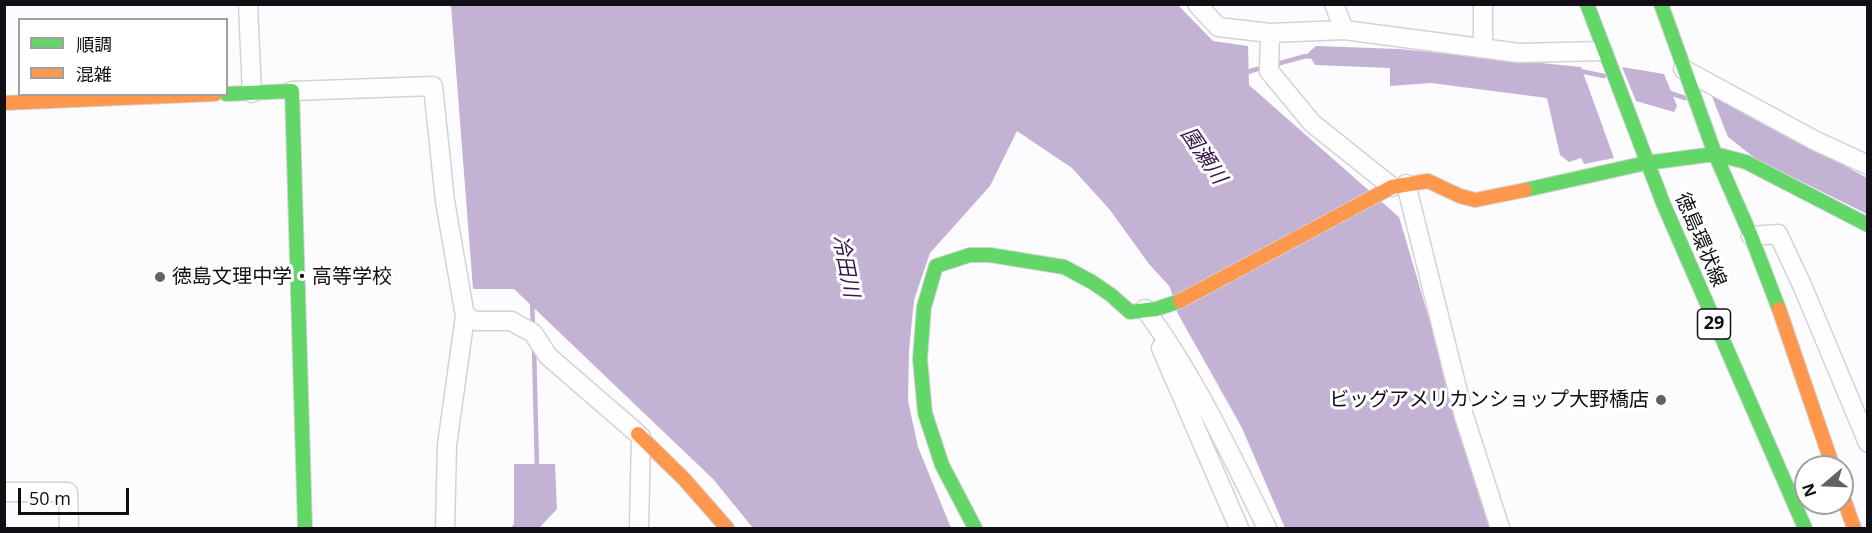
<!DOCTYPE html>
<html>
<head>
<meta charset="utf-8">
<style>
  body { margin:0 }
  #map { position:relative; width:1872px; height:533px; overflow:hidden; background:#fcfbfd; font-family:"Open Sans","Noto Sans JP",sans-serif }
  canvas { display:block }
  .frame { position:absolute; inset:0; border:6px solid #120e15; pointer-events:none }
  .legend { position:absolute; left:18px; top:18px; width:210px; height:78px; box-sizing:border-box; background:#fff; border:2px solid #a09fa1; margin:0; padding:8px 10px; list-style:none; font-size:18px; color:#120e15 }
  .legend li { display:flex; align-items:center; gap:12px; height:30px }
  .legend b { width:30px; border:2px solid #a09fa1 }
  .north { position:absolute; left:1794px; top:455px; width:60px; height:60px; box-sizing:border-box; background:#fff; border:2px solid #a09fa1; border-radius:50%; rotate:251deg; font-size:16px; font-weight:700; line-height:24px; text-align:center; color:#120e15 }
  .north::after { content:''; display:block; margin:auto; width:21px; height:27px; background:#646166; clip-path:polygon(50% 0,100% 100%,50% 72%,0 100%) }
  .scale { position:absolute; left:18px; top:488px; width:111px; height:27px; box-sizing:border-box; border:3px solid #120e15; border-top:0; padding-left:8px; font-size:18px; line-height:21px; white-space:nowrap; color:#120e15; -webkit-text-stroke:4px #fff; paint-order:stroke }
</style>
</head>
<body>
<div id="map">
<canvas width="1872" height="533"></canvas>
<div class="frame"></div>
<ul class="legend">
<li><b style="height:8px;background:#63d668"></b>順調</li>
<li><b style="height:8px;background:#ff974d"></b>混雑</li>
</ul>
<div class="north">N</div>
<div class="scale">50 m</div>
</div>
<script>
const ctx = document.querySelector('canvas').getContext('2d');
ctx.lineJoin = 'round';
function fillPath(path, color) { ctx.fillStyle = color; ctx.fill(path, 'evenodd'); }
function trace(path, color, width, dash) { ctx.strokeStyle = color; ctx.lineWidth = width; ctx.lineCap = dash ? 'butt' : 'round'; ctx.setLineDash(dash || []); ctx.stroke(path); }
function write(font, color, halo, rows, align = 'center') {
  ctx.font = font + ' "Open Sans","Noto Sans JP",sans-serif'; ctx.lineWidth = 6; ctx.setLineDash([]); ctx.textBaseline = 'middle'; ctx.strokeStyle = halo; ctx.fillStyle = color; for (const [text, x, y, turn = 0] of rows) {
    ctx.save(); ctx.translate(x, y); ctx.rotate((+turn || 0) * Math.PI / 180); ctx.textAlign = isNaN(turn) ? turn : align; if (halo) ctx.strokeText(text, 0, 0); ctx.fillText(text, 0, 0); ctx.restore();
  }
}
fillPath(new Path2D(`
  M 451,5 L 1178,5 L 1213,41 L 1248,46 L 1249,85 L 1399,217 L 1491,528 L 1285,528 L 1242,428 L 1177,312 L 1170,287 L 1149,264 L 1110,210 L 1072,168 L 1017,131 L 990,186 L 930,253 L 914,300 L 909,350 L 908,401 L 918,447 L 951,528 L 753,528 L 713,479 L 514,289 L 473,289 Z
  M 1316,46 L 1399,49 L 1581,67 L 1614,158 L 1584,164 L 1581,158 L 1569,162 L 1560,155 L 1547,98 L 1431,83 L 1390,86 L 1390,68 L 1315,65 L 1308,53 Z
  M 1622,67 L 1664,74 L 1677,106 L 1674,112 L 1636,101 Z
  M 1711,94 L 1752,114 L 1867,178 L 1867,214 L 1756,159 L 1728,137 Z
  M 514,464 L 555,464 L 557,509 L 539,528 L 511,528 L 514,524 Z`), '#c3b2d3');
trace(new Path2D(`
  M 1273,65 L 1306,56 L 1314,57
  M 1580,71 L 1604,76
  M 1244,73 L 1264,67
  M 1667,92 L 1685,98
  M 532,301 L 533,329
  M 534,346 L 537,470`), '#c3b2d3', 4.5);
const street = new Path2D(`
  M 248,4 L 252,93
  M 1197,4 L 1218,27 L 1270,33
  M 1334,4 L 1344,30
  M 1483,48 L 1483,4
  M 1683,69 L 1814,140 L 1868,165
  M 292,91 L 433,86 L 445,201 L 465,316 L 447,445 L 445,528
  M 1406,184 L 1464,416 L 1500,528
  M 1392,187 L 1312,123 L 1269,71 L 1270,33 L 1344,30 L 1519,53 L 1603,51
  M 1751,236 L 1778,234 L 1802,285 L 1868,443
  M 1145,309 C 1195,377 1230,453 1267,528
  M 465,316 L 476,321 L 511,321 L 533,333 L 548,356 L 638,434
  M 1161,348 L 1239,528
  M 4,492 L 68,492 L 69,528
  M 639,528 L 641,437`);
const fast = new Path2D(`
  M 1587,4 L 1663,203 L 1805,528
  M 1661,4 L 1715,154 L 1751,236 L 1779,309
  M 226,94 L 292,91 L 305,528
  M 1525,190 L 1646,163 L 1715,154 L 1746,162 L 1868,225
  M 975,528 L 942,465 L 925,413 L 920,359 L 924,307 L 936,266 L 970,255 L 990,255 L 1064,267 L 1092,282 L 1111,295 L 1130,312 L 1156,309 L 1180,301`);
const slow = new Path2D(`
  M 4,103 L 215,94
  M 1180,301 L 1392,187 L 1428,181 L 1460,196 L 1475,200 L 1525,190
  M 1779,309 L 1833,467
  M 638,434 L 684,479 L 727,528
  M 1842,494 L 1854,528`);
trace(street, '#d4d2d6', 21);
trace(fast, '#d4d2d6', 16);
trace(slow, '#d4d2d6', 16);
trace(street, '#fffeff', 18);
trace(fast, '#63d668', 14);
trace(slow, '#ff974d', 14);
for (const [x, y, r, color] of [
  [160,277,6,"#646166"],
  [1661,400,6,"#646166"]
]) { const dot = new Path2D(); dot.arc(x, y, r, 0, 2 * Math.PI); ctx.fillStyle = color; ctx.fill(dot); trace(dot, '#fff', 2); }
for (const [x, y, w] of [
  [1714,324,33]
]) { const box = new Path2D(); box.roundRect(x - w / 2, y - 15, w, 30, 4.5); ctx.fillStyle = '#fff'; ctx.fill(box); trace(box, '#120e15', 1.5); }
write('bold 18px', '#120e15', null, [
  ["29",1714,324]
]);
write('20px', '#120e15', '#fff', [
  ["徳島環状線",1700,240,67]
]);
write('20px', '#120e15', '#fff', [
  ["徳島文理中学・高等学校",172,277],
  ["ビッグアメリカンショップ大野橋店",1649,400,"right"]
], 'left');
write('italic 21px', '#37164f', '#fff', [
  ["園瀬川",1203,156,56],
  ["冷田川",845,266,79]
]);
</script>
</body>
</html>
